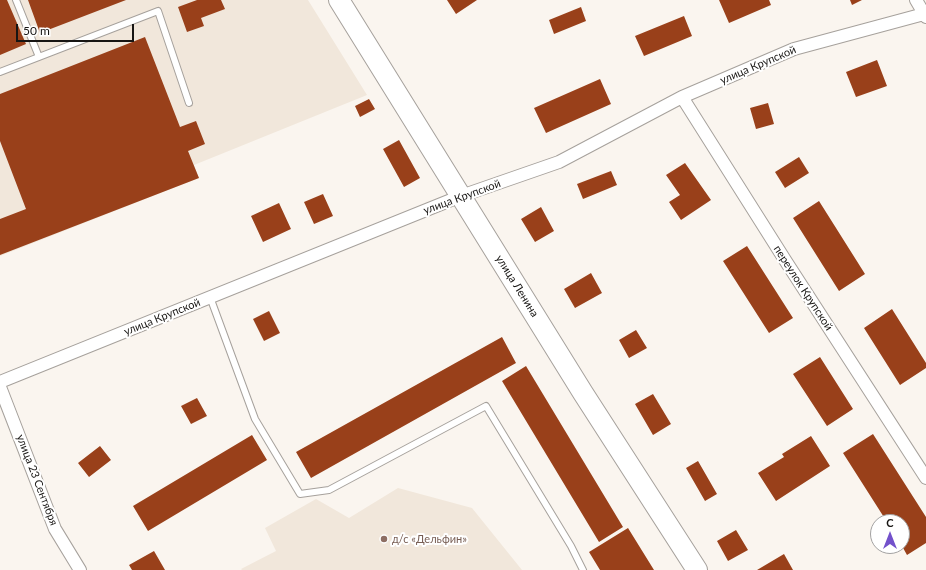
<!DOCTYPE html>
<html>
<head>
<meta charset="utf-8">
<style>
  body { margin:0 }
  #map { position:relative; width:926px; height:570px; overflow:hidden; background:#faf5ef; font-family:Lato,sans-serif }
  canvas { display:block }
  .north { position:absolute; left:870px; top:514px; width:40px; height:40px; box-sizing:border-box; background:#fff; border:1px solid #a2a1a1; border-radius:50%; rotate:0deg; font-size:11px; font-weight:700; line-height:16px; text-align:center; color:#171513 }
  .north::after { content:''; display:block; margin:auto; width:14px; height:18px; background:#7351cb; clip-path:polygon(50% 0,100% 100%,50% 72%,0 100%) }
  .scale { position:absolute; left:16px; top:24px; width:118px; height:18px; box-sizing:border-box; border:2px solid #171513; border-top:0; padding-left:5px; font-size:12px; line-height:14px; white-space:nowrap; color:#171513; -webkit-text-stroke:3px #fff; paint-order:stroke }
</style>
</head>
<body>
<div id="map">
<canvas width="926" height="570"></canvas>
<div class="north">С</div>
<div class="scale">50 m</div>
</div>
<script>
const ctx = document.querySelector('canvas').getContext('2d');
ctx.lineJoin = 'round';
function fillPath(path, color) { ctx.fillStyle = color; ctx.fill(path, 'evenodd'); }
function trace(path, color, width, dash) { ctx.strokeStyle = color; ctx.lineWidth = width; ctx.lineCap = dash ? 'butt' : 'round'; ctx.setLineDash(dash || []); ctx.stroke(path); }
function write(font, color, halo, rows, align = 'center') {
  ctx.font = font + ' Lato,sans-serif'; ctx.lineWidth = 4; ctx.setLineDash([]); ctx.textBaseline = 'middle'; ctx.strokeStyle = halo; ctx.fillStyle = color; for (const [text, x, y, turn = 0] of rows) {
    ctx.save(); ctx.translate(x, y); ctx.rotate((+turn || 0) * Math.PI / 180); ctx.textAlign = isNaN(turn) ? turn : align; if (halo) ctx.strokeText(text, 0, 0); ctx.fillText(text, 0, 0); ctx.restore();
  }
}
fillPath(new Path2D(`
  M 0,0 L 308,0 L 367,95 L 194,165 L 199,178 L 0,256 Z
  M 398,488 L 472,508 L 522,570 L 242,570 L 241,569 L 276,551 L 265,528 L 316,499 L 349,518 Z`), '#f1e7db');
fillPath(new Path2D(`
  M 0,0 L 7,0 L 26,44 L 0,55 Z
  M 28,0 L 126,0 L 40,33 Z
  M 197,0 L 221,0 L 225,9 L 201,18 L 204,26 L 187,32 L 178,7 Z
  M 447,0 L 477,0 L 456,14 Z
  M 719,0 L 769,0 L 771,5 L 729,23 Z
  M 850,0 L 862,0 L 852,5 Z
  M 581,7 L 586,21 L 554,34 L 549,20 Z
  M 684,16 L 692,36 L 644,56 L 635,36 Z
  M 145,37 L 180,127 L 196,121 L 205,144 L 188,151 L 199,178 L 0,255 L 0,219 L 26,209 L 0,141 L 0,94 Z
  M 877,60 L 887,86 L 856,97 L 846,72 Z
  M 600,79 L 611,104 L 546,133 L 534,108 Z
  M 369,99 L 375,109 L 360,117 L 355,106 Z
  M 768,103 L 774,124 L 756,129 L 750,108 Z
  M 399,140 L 420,178 L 404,187 L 383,149 Z
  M 799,157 L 809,173 L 785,188 L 775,172 Z
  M 685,163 L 711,200 L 681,220 L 669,202 L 680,195 L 666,175 Z
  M 611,171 L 617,185 L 583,199 L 577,184 Z
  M 323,194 L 333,216 L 314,224 L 304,202 Z
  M 819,201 L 865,274 L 839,291 L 793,218 Z
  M 279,203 L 291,229 L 263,242 L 251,216 Z
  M 541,207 L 554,231 L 535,242 L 521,219 Z
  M 747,246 L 793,318 L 769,333 L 723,261 Z
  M 591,273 L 602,293 L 575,308 L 564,289 Z
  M 892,309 L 926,363 L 926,368 L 900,385 L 864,328 Z
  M 269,311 L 280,333 L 264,341 L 253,319 Z
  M 636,330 L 647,348 L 629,358 L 619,340 Z
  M 502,337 L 516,363 L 311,478 L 296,452 Z
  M 820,357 L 853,409 L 827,426 L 793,374 Z
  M 526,366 L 623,527 L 599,542 L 502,381 Z
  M 653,394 L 671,424 L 653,435 L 635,404 Z
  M 197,398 L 207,416 L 191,424 L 181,406 Z
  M 873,434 L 926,517 L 926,543 L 907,555 L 902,546 L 902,522 L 887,522 L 843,453 Z
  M 252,435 L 267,460 L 148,531 L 133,506 Z
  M 811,436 L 830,466 L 776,501 L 758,473 L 784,457 L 782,454 Z
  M 100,446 L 111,460 L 89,477 L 78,463 Z
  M 698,461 L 717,494 L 705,501 L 686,468 Z
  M 628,528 L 654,570 L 600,570 L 589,552 Z
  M 736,530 L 748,550 L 728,561 L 717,541 Z
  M 154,551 L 165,570 L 132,570 L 129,565 Z
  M 784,554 L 793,570 L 757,570 Z`), '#99401a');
const service = new Path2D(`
  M 16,0 L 39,57
  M 0,72 L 158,11 L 189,103
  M 210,297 L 255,419 L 300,494 L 329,490 L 486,406 L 571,546 L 583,570`);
const minor = new Path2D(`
  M 916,0 L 926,17
  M 682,97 L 785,260 L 926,478
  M 0,382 L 461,196 L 559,162 L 682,97 L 794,49 L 924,14
  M 0,387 L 55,529 L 80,570`);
const primary = new Path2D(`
  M 339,0 L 583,393 L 697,570`);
trace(service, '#a6a19c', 8);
trace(minor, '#a6a19c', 14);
trace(primary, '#a6a19c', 22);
trace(service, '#fff', 6);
trace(minor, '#fff', 12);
trace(primary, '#fff', 20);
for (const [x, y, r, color] of [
  [384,539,4,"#8d6e63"]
]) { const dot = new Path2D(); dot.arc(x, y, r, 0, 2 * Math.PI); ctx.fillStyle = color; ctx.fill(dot); trace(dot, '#fff', 1.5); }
write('11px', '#171513', '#fff', [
  ["улица Крупской",758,65,-23],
  ["улица Крупской",462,197,-20],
  ["улица Ленина",517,286,58],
  ["переулок Крупской",803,288,57],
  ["улица Крупской",162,317,-22],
  ["улица 23 Сентября",37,480,69]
]);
write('11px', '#785e54', '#fff', [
  ["д/с «Дельфин»",392,539]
], 'left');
</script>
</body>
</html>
